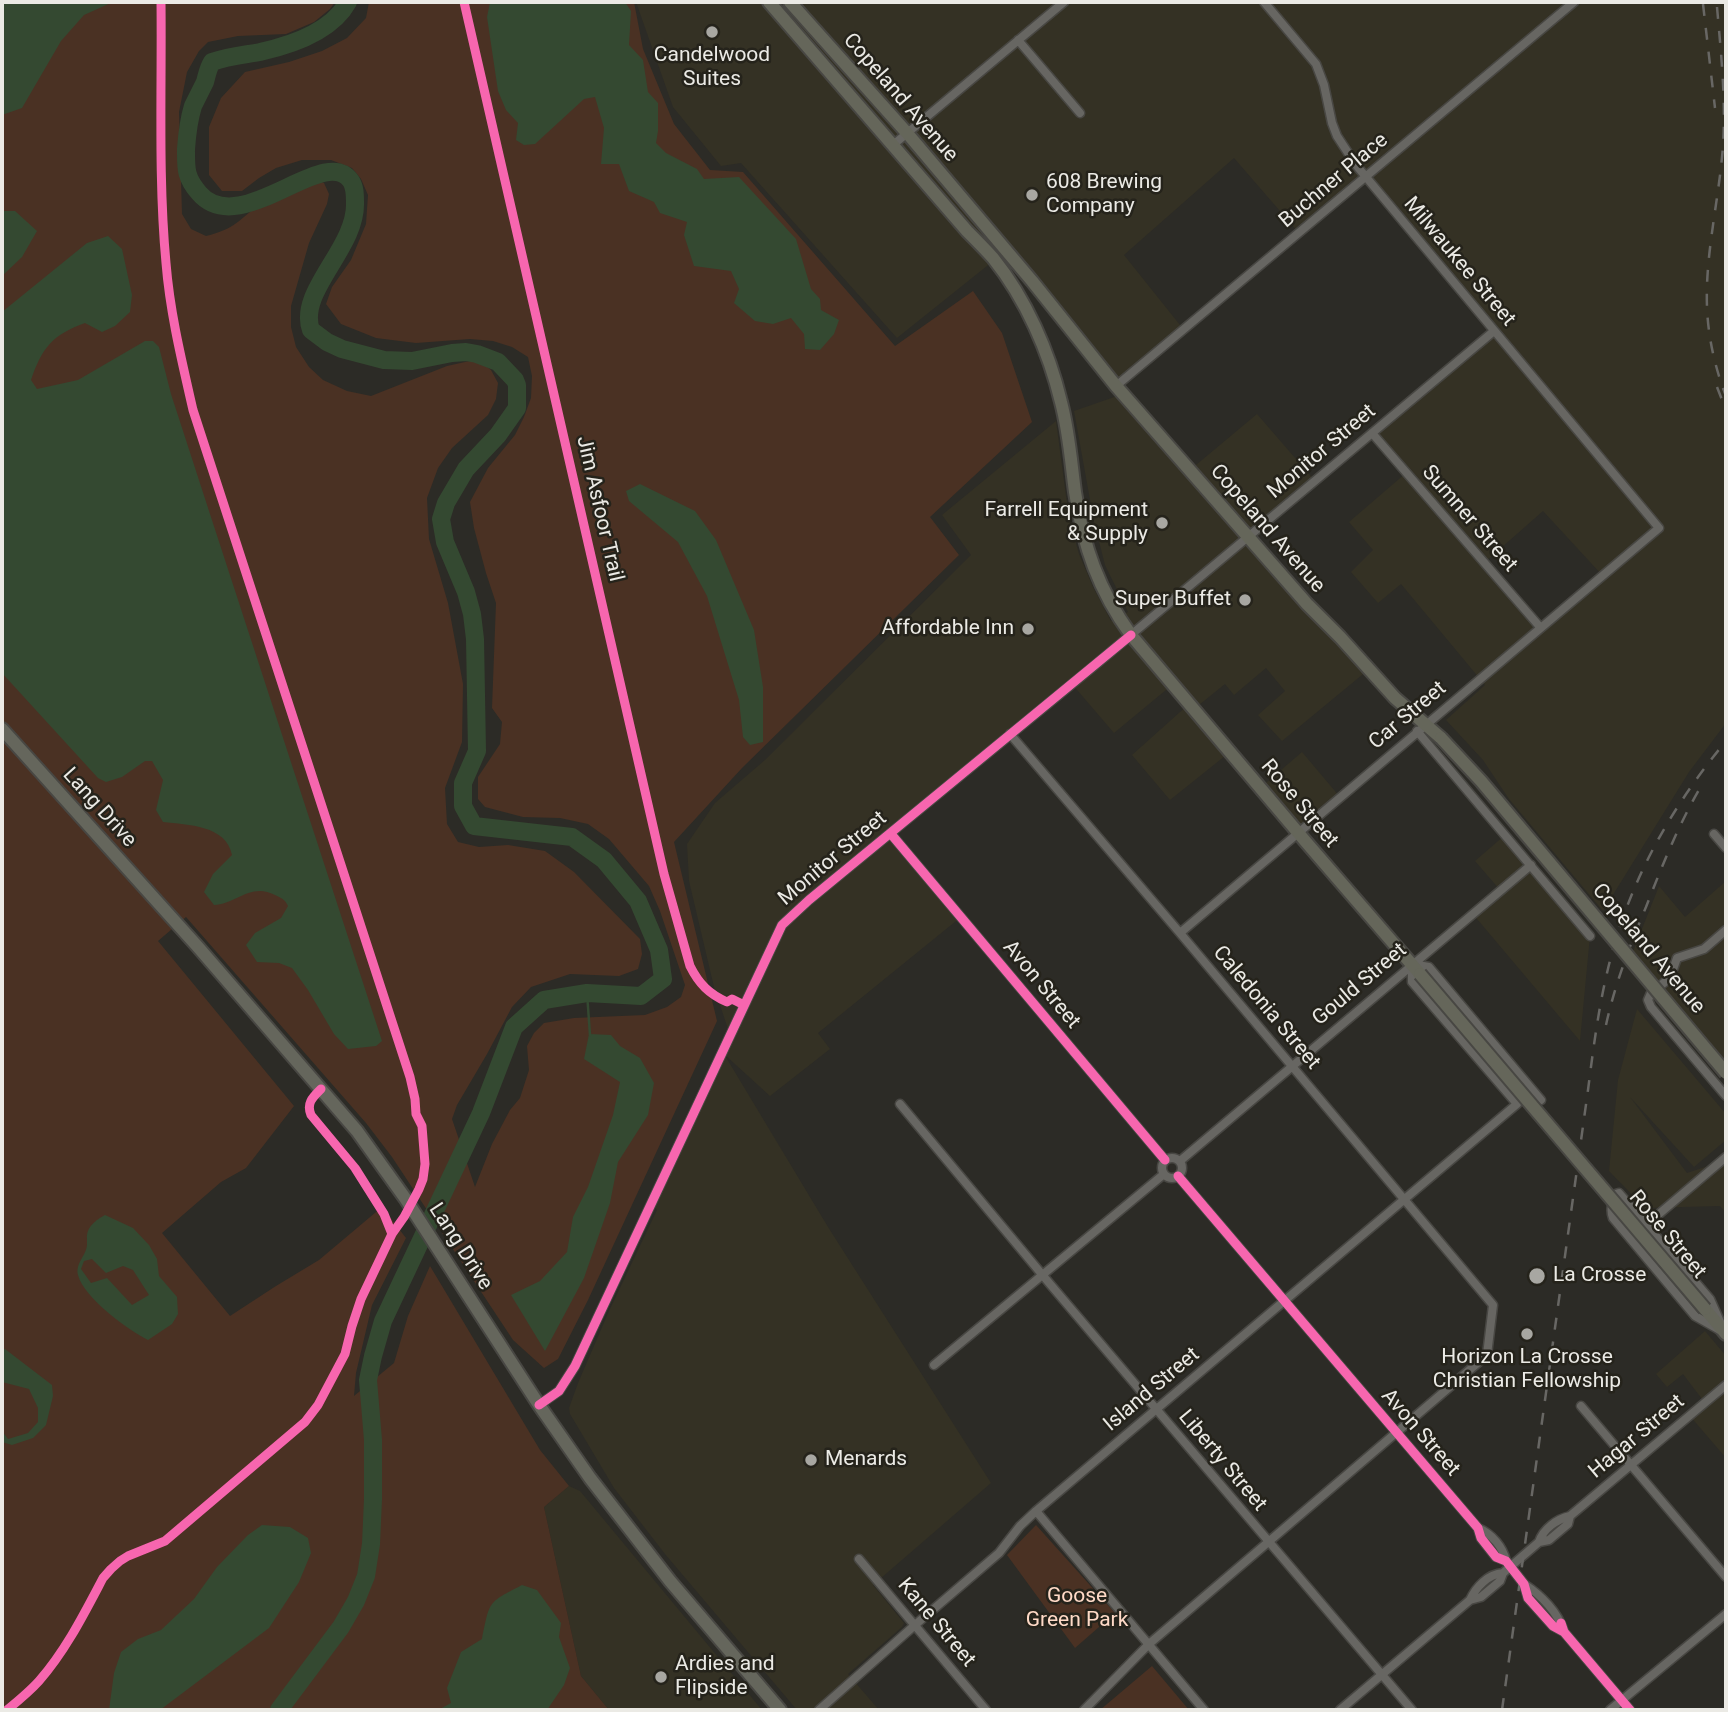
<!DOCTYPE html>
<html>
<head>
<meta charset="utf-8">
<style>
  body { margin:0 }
  #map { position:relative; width:1728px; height:1712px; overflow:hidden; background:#2c2b26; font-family:Roboto,sans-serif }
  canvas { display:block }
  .frame { position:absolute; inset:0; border:4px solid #ebeae5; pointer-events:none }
</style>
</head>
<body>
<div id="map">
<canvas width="1728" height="1712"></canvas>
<div class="frame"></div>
</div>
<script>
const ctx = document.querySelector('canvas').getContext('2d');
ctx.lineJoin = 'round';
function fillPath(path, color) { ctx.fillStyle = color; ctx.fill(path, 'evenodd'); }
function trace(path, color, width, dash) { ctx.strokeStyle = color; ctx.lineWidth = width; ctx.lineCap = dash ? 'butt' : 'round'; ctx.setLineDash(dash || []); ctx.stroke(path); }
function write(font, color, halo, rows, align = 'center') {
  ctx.font = font + ' Roboto,sans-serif'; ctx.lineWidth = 5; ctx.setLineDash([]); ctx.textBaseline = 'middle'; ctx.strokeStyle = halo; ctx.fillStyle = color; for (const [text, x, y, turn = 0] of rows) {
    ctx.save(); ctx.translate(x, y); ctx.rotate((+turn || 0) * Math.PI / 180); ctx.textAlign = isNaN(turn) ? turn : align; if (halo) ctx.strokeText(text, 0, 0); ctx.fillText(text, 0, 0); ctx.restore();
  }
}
fillPath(new Path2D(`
  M 636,2 L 1726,2 L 1726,723 L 1689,772 L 1603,911 L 1509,799 L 1483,760 L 1446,720 L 1485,685 L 1401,584 L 1378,603 L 1351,572 L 1373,550 L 1349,522 L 1406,473 L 1372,433 L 1493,331 L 1366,178 L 1299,233 L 1234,158 L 1124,255 L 1184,330 L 1116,386 L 1007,250 L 897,338 L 741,163 L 721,166 L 673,107 ZM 1543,511 L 1602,575 L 1539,627 L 1484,563 Z
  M 1123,394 L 1190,470 L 1257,414 L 1315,481 L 1248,537 L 1368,670 L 1282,741 L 1258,715 L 1285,691 L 1266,668 L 1234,695 L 1225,684 L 1194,709 L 1230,752 L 1170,800 L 1132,755 L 1189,704 L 1172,685 L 1114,733 L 1072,684 L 891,834 L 961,917 L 818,1033 L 830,1049 L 770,1096 L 724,1054 L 828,1227 L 991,1483 L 873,1585 L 904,1623 L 902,1627 L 848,1674 L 879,1710 L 797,1710 L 665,1554 L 614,1488 L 576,1424 L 570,1414 L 569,1408 L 578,1383 L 609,1311 L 657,1210 L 651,1204 L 730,1035 L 714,987 L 689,881 L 687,844 L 715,803 L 765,760 L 971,555 L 942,515 L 1056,421 L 1069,518 L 1079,554 L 1093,587 L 1111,621 L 1128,612 L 1105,565 L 1094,522 L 1074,411 Z
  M 1302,752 L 1340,797 L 1298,833 L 1260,788 Z
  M 1505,835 L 1590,936 L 1580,1041 L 1472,913 L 1500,890 L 1475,861 Z
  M 1726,881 L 1726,1073 L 1630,959 L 1659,886 L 1685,917 Z
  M 1637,1009 L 1726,1114 L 1726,1140 L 1694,1167 L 1630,1097 L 1687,1173 L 1726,1160 L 1726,1213 L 1720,1206 L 1645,1208 L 1609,1171 L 1618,1080 Z
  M 1705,1331 L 1726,1356 L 1726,1458 L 1690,1416 L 1705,1403 L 1683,1374 L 1667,1387 L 1656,1374 Z
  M 569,1486 L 580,1491 L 762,1710 L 609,1710 L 581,1676 L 544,1507 Z`), '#343124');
fillPath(new Path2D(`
  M 2,2 L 335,2 L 330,9 L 314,22 L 286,34 L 238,36 L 208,42 L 199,51 L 187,72 L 179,112 L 182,214 L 191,229 L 206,236 C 235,229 239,220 261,203 C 277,192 299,186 317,180 L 324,183 L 329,194 L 327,204 L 309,243 L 291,306 L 291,327 L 296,347 L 309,367 L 323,380 L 347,391 L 371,396 L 447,366 L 474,360 L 485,365 L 491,370 L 498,383 L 496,399 L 488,415 L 452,448 L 438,468 L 427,498 L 429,539 L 448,603 L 463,684 L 462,742 L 445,788 L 447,824 L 458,842 L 479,847 L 508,845 L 545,851 L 574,872 L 640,939 L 642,954 L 638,969 L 619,976 L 570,974 L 531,987 L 512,1007 L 487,1054 L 457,1105 L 452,1119 L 475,1187 L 492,1144 L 510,1110 L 520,1098 L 529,1070 L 527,1046 L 534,1033 L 544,1023 L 574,1018 L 645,1015 L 667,1007 L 681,997 L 685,985 L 660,911 L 649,886 L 609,839 L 588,824 L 560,818 L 523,817 L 485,807 L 478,799 L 478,777 L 500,744 L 502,722 L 492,708 L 496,603 L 486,573 L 474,528 L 470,502 L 488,468 L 515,435 L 524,417 L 531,398 L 532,376 L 528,357 L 512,347 L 493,341 L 470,339 L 416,343 L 376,338 L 341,324 L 326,304 L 332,287 L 351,260 L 366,224 L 368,195 L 361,179 L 352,168 L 331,160 L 302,160 L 276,168 L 259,178 L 242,191 L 222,191 L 209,175 L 209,127 L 221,98 L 245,72 L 289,62 L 322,51 L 347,38 L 366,18 L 369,2 L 634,2 L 643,49 L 674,124 L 710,170 L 743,172 L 895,346 L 973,291 L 1002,333 L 1032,422 L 930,517 L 959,555 L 742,768 L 674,842 L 717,1021 L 588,1300 L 558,1359 L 544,1368 L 513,1340 L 392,1157 L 366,1123 L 186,917 L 158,941 L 294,1106 L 246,1168 L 221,1182 L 162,1233 L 230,1316 L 276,1286 L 319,1260 L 382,1207 L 406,1238 L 372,1305 L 356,1373 L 354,1396 L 394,1363 L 408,1316 L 430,1266 L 540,1450 L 569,1486 L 544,1507 L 581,1676 L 609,1710 L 2,1710 Z
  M 1036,1525 L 1115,1613 L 1075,1648 L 1007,1555 Z
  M 1152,1666 L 1189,1710 L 1100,1710 Z`), '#4a3123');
fillPath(new Path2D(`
  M 2,2 L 113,2 L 84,15 L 61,41 L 22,108 L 2,115 Z
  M 490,2 L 625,2 L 631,11 L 629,45 L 643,60 L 648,92 L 658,103 L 658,131 L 656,143 L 666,153 L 697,169 L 704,179 L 739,177 L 796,239 L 811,289 L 820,299 L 821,310 L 839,320 L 834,334 L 820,350 L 805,349 L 804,334 L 791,318 L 773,324 L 755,321 L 734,303 L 739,289 L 731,271 L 694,266 L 684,235 L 687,222 L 660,213 L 654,202 L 629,191 L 619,164 L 601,164 L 604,128 L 595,97 L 584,99 L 535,144 L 524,145 L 516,140 L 518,123 L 506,110 L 498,91 L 487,17 Z
  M 2,211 L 15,211 L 37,231 L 22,257 L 2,276 Z
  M 108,236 L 122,249 L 132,295 L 130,312 L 115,326 L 102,332 L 85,323 C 52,335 42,348 31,380 L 37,389 L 78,380 L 145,341 L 153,341 L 159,347 L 171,394 L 209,511 L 382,1041 L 376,1046 L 348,1049 L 334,1034 L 308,990 L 292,968 L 279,963 L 257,962 L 246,945 L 255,933 L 281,918 L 288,906 C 285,899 281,898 275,895 C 251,882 236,904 214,905 L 204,892 L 213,874 L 232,855 C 226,825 188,825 163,822 L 156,810 L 163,780 L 152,761 L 145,761 L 122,777 L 106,782 L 98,778 L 2,673 L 2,312 L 87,243 Z
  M 640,484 L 695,511 L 716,540 L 754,630 L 763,687 L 763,742 L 750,745 L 743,737 L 739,700 L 707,596 L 678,542 L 629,501 L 626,491 Z
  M 589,1034 L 611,1035 L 620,1046 L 640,1058 L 654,1083 L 648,1115 L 618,1162 L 610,1203 L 584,1278 L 545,1351 L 511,1295 L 540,1281 L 567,1252 L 573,1217 L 588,1187 L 613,1115 L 620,1082 L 584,1059 Z
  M 105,1215 L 133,1228 L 149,1245 L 157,1259 L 159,1276 L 177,1297 L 178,1314 L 172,1324 L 148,1340 C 127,1329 84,1298 78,1275 C 75,1263 87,1255 87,1244 C 87,1242 87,1241 87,1239 C 86,1227 96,1220 105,1215 ZM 92,1259 L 106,1273 L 123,1266 L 133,1270 L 149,1295 L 132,1305 L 107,1278 L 91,1283 L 81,1269 L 84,1261 Z
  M 5,1349 L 52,1385 L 53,1396 L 46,1425 L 33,1438 L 12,1445 L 2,1442 L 2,1431 L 8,1439 L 28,1433 L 38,1422 L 38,1408 L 29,1389 L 2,1382 L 2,1350 Z
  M 262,1525 L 290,1527 L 308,1538 L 311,1553 L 299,1582 L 269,1628 L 160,1710 L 109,1710 L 114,1673 L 121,1652 L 138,1639 L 161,1630 L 194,1599 L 217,1567 L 248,1535 Z
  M 522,1585 L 537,1590 L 561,1623 L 559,1637 L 570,1668 L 564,1685 L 547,1710 L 440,1709 L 451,1703 L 447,1688 L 461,1652 L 482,1639 C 490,1601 487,1603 522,1585 Z`), '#344931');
trace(new Path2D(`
  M 587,993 L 590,1035`), '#344931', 2.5);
trace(new Path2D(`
  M 279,1710 L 341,1627 L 356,1601 L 366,1576 L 371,1544 L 373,1499 L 373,1440 L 368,1380 L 373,1356 L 383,1321 L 481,1113 L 514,1027 L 544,1000 L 587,993 L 641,996 L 663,979 L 659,950 L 638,901 L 604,860 L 572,837 L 474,826 L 463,806 L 463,783 L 477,751 L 475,639 L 472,614 L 466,592 L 445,542 L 441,519 L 446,503 L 466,469 L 498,435 L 517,408 L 517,385 L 515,380 L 498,362 L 477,354 L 466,352 L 452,353 L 412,361 L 384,360 L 342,349 L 327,342 L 311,330 C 297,291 357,248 355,202 C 355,195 355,187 351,181 C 325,142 240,241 199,193 C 185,177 186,168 186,149 C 187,135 189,119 193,106 C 197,98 201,90 205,82 C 207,75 208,68 212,62 C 228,56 243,55 260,52 C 292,45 332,31 348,2`), '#344931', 18);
const minor = new Path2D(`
  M 1018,40 L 1080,113
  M 893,145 L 1064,2
  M 1116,386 L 1574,2
  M 1372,433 L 1540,627
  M 1417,731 L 1590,936
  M 1010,734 L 1180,933 L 1493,1305 L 1487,1355 L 1149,1644 L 1084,1710
  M 891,834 L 1165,1160
  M 1714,834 L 1726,848
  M 1726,930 L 1704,949 L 1677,958 L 1670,978 L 1651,993 L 1648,1000 L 1651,1007 L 1726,1096
  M 1180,933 L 1659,528 L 1356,165 L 1337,136 L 1332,123 L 1324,85 L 1316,64 L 1264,2
  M 900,1104 L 1050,1284 L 1412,1710
  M1162 1168a10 10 0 1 1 20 0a10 10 0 1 1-20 0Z
  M 1180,1161 L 1531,865
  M 1178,1176 L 1478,1528 L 1481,1538 L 1496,1557 L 1506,1561 L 1524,1584 L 1528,1598 L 1553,1626 L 1564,1632
  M 1619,1193 L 1710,1299 L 1725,1333 L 1695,1316 L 1613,1218 C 1610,1211 1612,1201 1616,1194 Z
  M 1646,1225 L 1726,1157
  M 934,1365 L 1164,1174
  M 539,1405 L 559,1391 L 575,1366 L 782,925 L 809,900 L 1095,665 L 1494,331
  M 1581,1406 L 1726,1577
  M 1036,1511 L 1204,1710
  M 1478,1528 C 1492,1534 1503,1547 1506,1561
  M 1539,1542 C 1543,1529 1557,1519 1570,1516 L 1726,1385
  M 859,1559 L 986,1710
  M 1524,1584 C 1541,1595 1558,1612 1564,1632 L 1630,1710
  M 1470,1600 L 1481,1597 L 1500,1581 L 1503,1573 L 1539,1542 L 1549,1540 L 1568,1524 L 1570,1516
  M 819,1710 L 915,1625 L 999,1553 L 1020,1526 L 1036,1511 L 1517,1104 L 1412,982 L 1412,964 L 1429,967 L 1541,1100
  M 1340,1710 L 1470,1600 C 1476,1587 1488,1574 1503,1573
  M 1610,1710 L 1726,1614`);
const primary = new Path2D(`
  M 2,729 L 198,947 L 357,1131 L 405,1198 L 539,1405 L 590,1478 L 670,1581 L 780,1710`);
const trunk = new Path2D(`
  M 769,2 L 967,231 C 976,240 985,249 993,258 C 1026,299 1049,352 1061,402 C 1069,432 1071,462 1075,492 C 1083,546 1099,591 1131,635 L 1306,842 L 1420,974
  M 790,2 L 907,133 L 1032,281 L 1116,386 L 1307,604 L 1340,637 L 1395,698 L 1441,738
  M 1705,1309 L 1726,1334`);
trace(minor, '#484743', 11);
trace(primary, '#484743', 16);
trace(trunk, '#484743', 16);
trace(minor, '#676662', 8);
trace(primary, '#65665c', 12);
trace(trunk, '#65665a', 12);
trace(new Path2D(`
  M 1703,4 L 1715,108
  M 1717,7 C 1721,53 1726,100 1723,146 C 1719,200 1705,254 1707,307 C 1708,337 1715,368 1726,396
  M 1717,387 L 1726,410
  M 1606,1025 C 1615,984 1630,945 1646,907 C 1662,866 1678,826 1700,788
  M 1502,1710 L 1588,1090 C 1593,1051 1598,1011 1607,973 C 1627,885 1669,810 1726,741`), '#686764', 2.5, [12, 12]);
const trunkBridge = new Path2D(`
  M 1441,738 L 1481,781 L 1726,1073
  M 1420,974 L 1705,1309`);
trace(trunkBridge, '#484743', 16, []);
trace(trunkBridge, '#65665a', 12);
trace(new Path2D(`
  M 464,2 L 664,874 L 690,966 C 699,984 709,994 727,1002 L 732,999 L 744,1005
  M 891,834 L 1165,1160
  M 321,1089 C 313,1097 306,1103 311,1115 L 355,1168 L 384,1214 L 392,1234
  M 1178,1176 L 1478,1528 L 1481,1538 L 1496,1557 L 1506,1561 L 1524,1584 L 1528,1598 L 1553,1626 L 1564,1632
  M 539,1405 L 559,1391 L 575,1366 L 782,925 L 809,900 L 1131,635
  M 1561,1623 L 1564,1632 L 1630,1710
  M 7,1710 C 18,1701 30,1691 39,1681 C 66,1650 84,1614 103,1578 L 111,1569 L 120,1561 L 128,1556 L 165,1541 L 305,1422 L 318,1405 L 345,1354 L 352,1326 L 361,1299 L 392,1234 L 404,1217 L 419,1189 L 423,1179 L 425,1164 L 422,1126 L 416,1114 L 415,1099 L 410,1077 L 193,410 C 182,362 170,313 166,263 C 158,177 162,89 161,2`), '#f766af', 9);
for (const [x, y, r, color] of [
  [712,32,7,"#a8a7a2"],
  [1032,195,7,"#a8a7a2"],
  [1162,523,7,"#a8a7a2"],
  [1245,600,7,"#a8a7a2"],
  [1028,629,7,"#a8a7a2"],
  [1537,1276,9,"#a8a7a2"],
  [1527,1334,7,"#a8a7a2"],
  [811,1460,7,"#a8a7a2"],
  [661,1677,7,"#a8a7a2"]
]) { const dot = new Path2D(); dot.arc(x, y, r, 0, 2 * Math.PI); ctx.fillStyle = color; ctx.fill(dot); trace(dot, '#25231b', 2.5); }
write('21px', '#ebeae5', '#25231b', [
  ["Candelwood",712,56,"center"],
  ["Suites",712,80,"center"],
  ["608 Brewing",1046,183],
  ["Company",1046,207],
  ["Farrell Equipment",1148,511,"right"],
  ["& Supply",1148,535,"right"],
  ["Super Buffet",1231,600,"right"],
  ["Affordable Inn",1014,629,"right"],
  ["La Crosse",1553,1276],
  ["Horizon La Crosse",1527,1358,"center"],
  ["Christian Fellowship",1527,1382,"center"],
  ["Menards",825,1460],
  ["Ardies and",675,1665],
  ["Flipside",675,1689]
], 'left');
write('21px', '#ebeae5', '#25231b', [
  ["Copeland Avenue",900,98,49],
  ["Buchner Place",1334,181,-40],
  ["Milwaukee Street",1459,262,50],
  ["Monitor Street",1322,452,-40],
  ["Jim Asfoor Trail",599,509,77],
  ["Sumner Street",1469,519,49],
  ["Copeland Avenue",1267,529,49],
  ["Car Street",1408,716,-40],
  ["Rose Street",1299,804,50],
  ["Lang Drive",99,808,48],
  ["Monitor Street",833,859,-40],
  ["Copeland Avenue",1648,949,50],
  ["Avon Street",1041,985,50],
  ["Gould Street",1360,985,-40],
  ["Caledonia Street",1266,1008,50],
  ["Rose Street",1667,1235,50],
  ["Lang Drive",460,1247,57],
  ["Island Street",1152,1390,-40],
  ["Avon Street",1420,1433,49],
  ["Hagar Street",1637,1437,-40],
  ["Liberty Street",1222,1461,50],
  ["Kane Street",936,1623,50]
]);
write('21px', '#ffdac7', '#25231b', [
  ["Goose",1077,1597],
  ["Green Park",1077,1621]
]);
</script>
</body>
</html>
